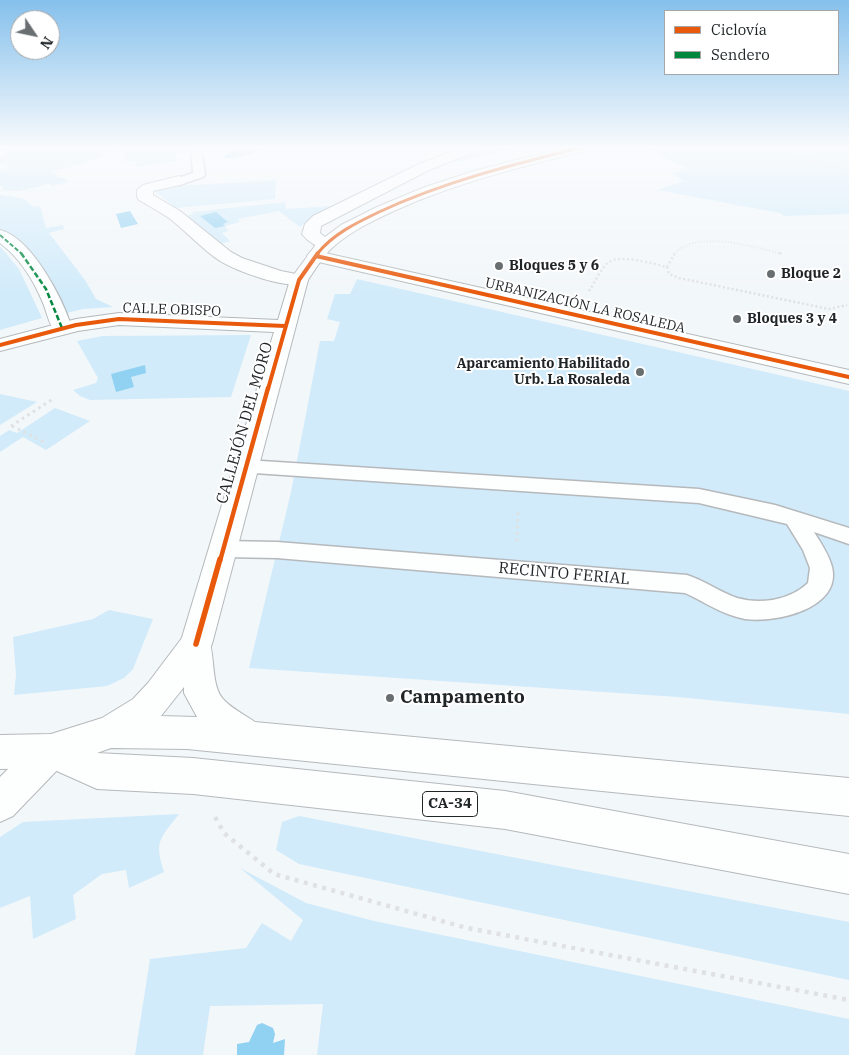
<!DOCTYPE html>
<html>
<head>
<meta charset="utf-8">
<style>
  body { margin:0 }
  #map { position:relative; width:849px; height:1055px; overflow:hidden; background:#f2f7fa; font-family:"IBM Plex Serif",serif }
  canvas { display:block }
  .legend { position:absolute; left:664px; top:10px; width:175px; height:65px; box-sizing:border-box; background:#fff; border:1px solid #a5a7a9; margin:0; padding:6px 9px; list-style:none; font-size:15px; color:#1f2427 }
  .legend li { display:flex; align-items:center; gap:10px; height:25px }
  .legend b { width:25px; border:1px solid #a5a7a9 }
  .north { position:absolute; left:10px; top:10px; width:50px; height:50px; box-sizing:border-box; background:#fff; border:1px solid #a5a7a9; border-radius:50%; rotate:124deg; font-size:14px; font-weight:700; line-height:20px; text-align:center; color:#1f2427 }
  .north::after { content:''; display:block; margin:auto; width:18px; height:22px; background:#696e71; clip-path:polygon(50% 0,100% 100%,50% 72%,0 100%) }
</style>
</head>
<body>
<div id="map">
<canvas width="849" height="1055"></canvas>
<ul class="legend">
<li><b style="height:6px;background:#e8590c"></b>Ciclovía</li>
<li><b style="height:6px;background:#00873e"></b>Sendero</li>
</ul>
<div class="north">N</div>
</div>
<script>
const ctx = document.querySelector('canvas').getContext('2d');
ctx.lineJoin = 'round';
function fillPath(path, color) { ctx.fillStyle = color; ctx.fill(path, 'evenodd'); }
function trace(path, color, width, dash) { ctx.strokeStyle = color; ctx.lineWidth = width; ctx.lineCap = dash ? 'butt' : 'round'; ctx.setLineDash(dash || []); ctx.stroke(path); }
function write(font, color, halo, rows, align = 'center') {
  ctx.font = font + ' "IBM Plex Serif",serif'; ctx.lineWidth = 4; ctx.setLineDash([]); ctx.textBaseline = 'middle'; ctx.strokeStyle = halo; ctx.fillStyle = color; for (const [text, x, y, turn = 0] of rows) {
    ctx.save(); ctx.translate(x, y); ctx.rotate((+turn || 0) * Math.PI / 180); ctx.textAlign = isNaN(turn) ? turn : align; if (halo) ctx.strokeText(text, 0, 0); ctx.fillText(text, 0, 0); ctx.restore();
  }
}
fillPath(new Path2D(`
  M 0,148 L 111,148 L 112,151 L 102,153 L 104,157 L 91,159 L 87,163 L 53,171 L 59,178 L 63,177 L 68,182 L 52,186 L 49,184 L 19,191 L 1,190 L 4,187 L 0,186 L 0,170 L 4,170 L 8,165 L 0,164 L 0,158 L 8,151 L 0,150 Z
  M 118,148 L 190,148 L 190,152 L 176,154 L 176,161 L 137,167 L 135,161 L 127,162 Z
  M 483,148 L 515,148 L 452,163 L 449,162 Z
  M 647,148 L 849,148 L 849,214 L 784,216 L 780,213 L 657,190 L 684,181 L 671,174 L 686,168 Z
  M 276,180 L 275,199 L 176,208 L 156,192 L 160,187 Z
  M 0,195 C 14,197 24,196 33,207 L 40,206 L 46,228 L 63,225 L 64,229 L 49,233 L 85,280 L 96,299 L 113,307 L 83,309 L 67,313 L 11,236 L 0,229 Z
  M 285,202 L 286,209 L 332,206 L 311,217 L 300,227 L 279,211 L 238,219 L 240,222 L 225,226 L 228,231 L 222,233 L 230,241 L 221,244 L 186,216 L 194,214 L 192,212 Z
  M 0,246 L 19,269 L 42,318 L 0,330 Z
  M 357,279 L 849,391 L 849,714 L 678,697 L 249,668 L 291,492 L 320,341 L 334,341 L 340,322 L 327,319 L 335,294 L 350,294 Z
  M 251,335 L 231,397 L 90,400 L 80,396 L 73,390 L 96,383 L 98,378 L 77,341 L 103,336 Z
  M 0,394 L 37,402 L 0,425 Z
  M 55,408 L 90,421 L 46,450 L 23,437 L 0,452 L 0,436 L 9,430 L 17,433 Z
  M 109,610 L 153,619 L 133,669 L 124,678 L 107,686 L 14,695 L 16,675 L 13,637 L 93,619 Z
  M 179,814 C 160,839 154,840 164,872 L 129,888 L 126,870 L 102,874 L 73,895 L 76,919 L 33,939 L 30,896 L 0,908 L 0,837 L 23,822 Z
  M 299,816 L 849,922 L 849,980 L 299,864 L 276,850 L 282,822 Z
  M 240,868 L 306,903 L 374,921 L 849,1019 L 849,1055 L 317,1055 L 323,1004 L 210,1006 L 203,1055 L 135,1055 L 150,959 L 246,948 L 262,923 L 291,941 L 303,920 Z`), '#d1ebfa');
fillPath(new Path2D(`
  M 237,148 L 261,148 C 255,153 233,160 225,158 L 225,155 Z
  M 130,211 L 138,224 L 121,228 L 116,214 Z
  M 216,212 L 228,222 L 223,224 L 225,226 L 215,228 L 200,216 Z
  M 145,365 L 146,373 L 131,377 L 134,387 L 116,392 L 111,374 Z
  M 262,1023 L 273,1028 L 275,1034 L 273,1043 L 285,1039 L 284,1055 L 237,1055 L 237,1044 L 249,1042 L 257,1025 Z`), '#91d1f2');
const lane = new Path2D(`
  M 191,148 L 201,148 L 205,175 L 203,177 L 179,185 L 175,183 L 173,181 L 175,179 L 193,173 Z
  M 246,460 L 699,489 L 775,505 L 849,528 L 849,544 L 814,532 C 821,543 829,555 832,567 C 842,609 775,623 745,619 C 723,615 705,602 685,593 L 277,558 L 223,557 L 215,555 L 212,549 L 215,543 L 223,541 L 277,542 L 687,575 C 705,581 720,592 737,598 C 761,605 790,600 808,583 L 810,568 L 803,550 L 787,524 L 699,503 L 239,472 L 236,467 L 239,462 Z`);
const street = new Path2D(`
  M 459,148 L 477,148 L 475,151 L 427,171 L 321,226 L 320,233 L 325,237 L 333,239 L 336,243 L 333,247 C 321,250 310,244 302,234 L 305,224 L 313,216 L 417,165 Z
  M 179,176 L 184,178 L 187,181 L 184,184 L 153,191 L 153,195 L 180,211 L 231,252 L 242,258 L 281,271 L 306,276 L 308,280 L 306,284 C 286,289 238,272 220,261 C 202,249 187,232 169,218 C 160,212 149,206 139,200 L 137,197 L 137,190 L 143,185 Z
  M 0,230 C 32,238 63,299 72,328 L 69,332 L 62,334 L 55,332 C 49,324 47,313 43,303 C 34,281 20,258 0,243 Z
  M 316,251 L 849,370 L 849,384 L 310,260 L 307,256 L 310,252 Z
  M 51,734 L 64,739 L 69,751 L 64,763 L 13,816 L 0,822 L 0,777 L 38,739 Z`);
const secondary = new Path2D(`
  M 563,148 L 586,148 L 584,151 C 520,167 456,183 396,210 C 374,220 351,231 333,247 C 323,256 316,268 308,280 L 212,644 L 207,654 L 196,658 L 185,654 L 180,644 L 274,332 L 119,325 L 78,331 L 0,351 L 0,339 L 76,319 L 119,313 L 278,320 L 290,280 L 317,243 L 341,225 L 377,207 L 425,187 L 474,171 Z`);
const highway = new Path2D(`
  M 196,630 L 207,634 C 216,653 210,684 223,699 C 231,708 245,715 255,722 L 849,778 L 849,816 L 187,749 L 111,748 L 97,753 L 193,758 L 505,791 L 849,854 L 849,894 L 505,829 L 193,794 L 97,789 L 50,768 L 0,769 L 0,735 L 51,734 L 102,718 L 133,699 L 148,683 L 185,634 ZM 184,687 L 184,693 L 197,717 L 161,716 Z`);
trace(lane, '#b5b9bc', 3);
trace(street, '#b5b9bc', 2);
trace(secondary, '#b5b9bc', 2);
trace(highway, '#b5b9bc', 2);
trace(new Path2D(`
  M 784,148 L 810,160 L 849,173
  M 674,254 C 697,229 755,247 783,254`), '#dfe1e2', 2, [1, 2]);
trace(new Path2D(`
  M 779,253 L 783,254
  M 667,267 L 675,253
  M 589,291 C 595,282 601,268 609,262 C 620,254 654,264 667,267 L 669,274 L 679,278 L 829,309 L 847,305`), '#dfe1e2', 2.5, [2, 2.5]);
trace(new Path2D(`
  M 11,426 L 53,399
  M 12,426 L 44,442
  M 517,541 L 518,510`), '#dfe1e2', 3, [2.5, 4]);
trace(new Path2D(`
  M 215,817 L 224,833 L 274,874 L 467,928 L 849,1000`), '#dfe1e2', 4.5, [4, 5.5]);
fillPath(lane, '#fdfefe');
fillPath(street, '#fdfefe');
fillPath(secondary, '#fdfefe');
fillPath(highway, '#fdfefe');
trace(new Path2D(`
  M 0,235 L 22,254`), '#00873e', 2, [4.5, 2]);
trace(new Path2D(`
  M 21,253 L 46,289 L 62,328`), '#00873e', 2.5, [5.5, 2.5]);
trace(new Path2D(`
  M 317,254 C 333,234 356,223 379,212 C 443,182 511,165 579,148`), '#e8590c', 3);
trace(new Path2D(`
  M 316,256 L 849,377
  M 0,345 L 76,325 L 119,319 L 285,326
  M 268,389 L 299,280 L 318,253`), '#e8590c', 4);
trace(new Path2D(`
  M 220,561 L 268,388`), '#e8590c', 4.5);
trace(new Path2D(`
  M 196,644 L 220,559`), '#e8590c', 5.5);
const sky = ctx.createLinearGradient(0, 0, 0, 295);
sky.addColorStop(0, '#85c0ec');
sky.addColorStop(0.5, '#f9fbfd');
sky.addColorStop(1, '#f9fbfd00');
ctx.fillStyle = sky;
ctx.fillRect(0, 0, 849, 295);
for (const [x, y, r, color] of [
  [499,266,5,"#696e71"],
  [771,274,5,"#696e71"],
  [737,319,5,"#696e71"],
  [640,372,5,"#696e71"],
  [390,698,5,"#696e71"]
]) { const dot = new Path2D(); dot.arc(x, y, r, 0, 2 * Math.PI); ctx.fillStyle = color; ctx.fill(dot); trace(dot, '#fff', 2); }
write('bold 14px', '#1f2427', '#fff', [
  ["Bloques 5 y 6",509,266],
  ["Bloque 2",781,274],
  ["Bloques 3 y 4",747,319],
  ["Aparcamiento Habilitado",630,364,"right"],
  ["Urb. La Rosaleda",630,380,"right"]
], 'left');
write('14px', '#1f2427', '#fff', [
  ["URBANIZACIÓN LA ROSALEDA",585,306,13],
  ["CALLE OBISPO",172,310,2]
]);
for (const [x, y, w] of [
  [450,804,55]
]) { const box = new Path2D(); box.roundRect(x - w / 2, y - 12.5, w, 25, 4); ctx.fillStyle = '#fff'; ctx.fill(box); trace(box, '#1f2427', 1); }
write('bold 15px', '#1f2427', null, [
  ["CA-34",450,804]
]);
write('16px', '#1f2427', '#fff', [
  ["CALLEJÓN DEL MORO",245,423,-74],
  ["RECINTO FERIAL",564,574,5]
]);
write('bold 19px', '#1f2427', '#fff', [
  ["Campamento",400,698]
], 'left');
</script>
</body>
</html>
